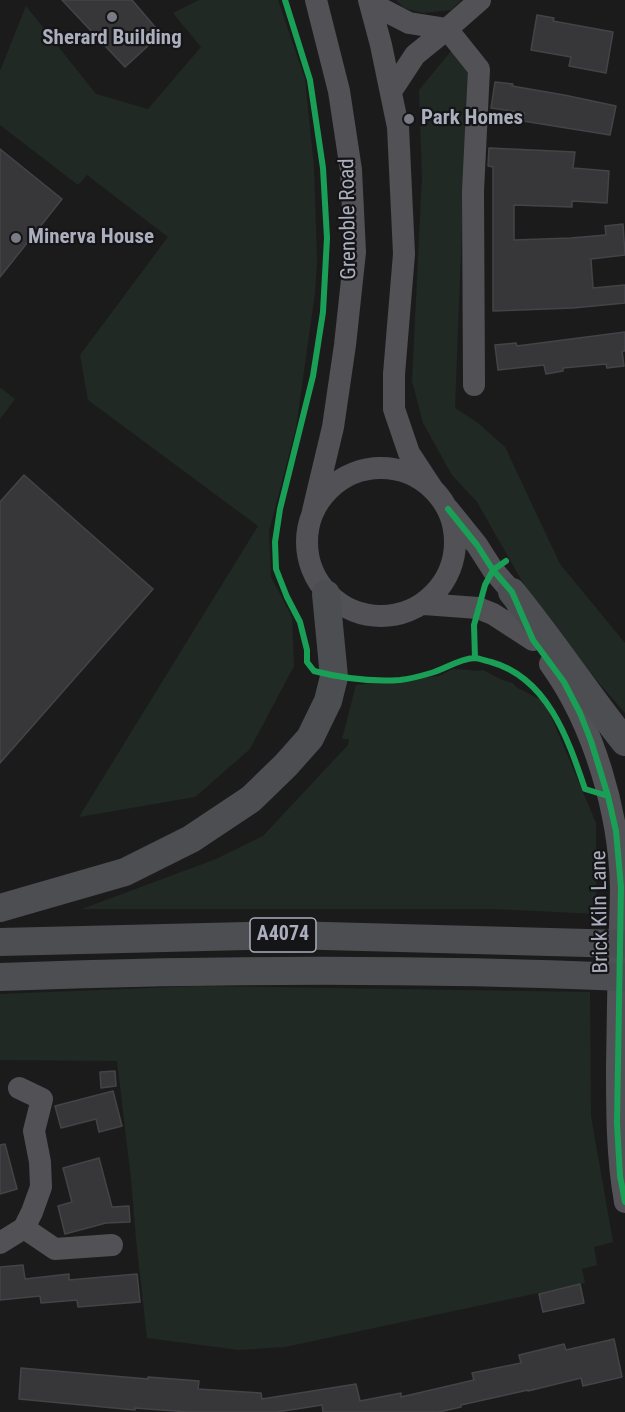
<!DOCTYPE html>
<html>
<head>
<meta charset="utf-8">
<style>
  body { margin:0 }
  canvas { display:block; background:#1b1b1c }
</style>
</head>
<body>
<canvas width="625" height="1412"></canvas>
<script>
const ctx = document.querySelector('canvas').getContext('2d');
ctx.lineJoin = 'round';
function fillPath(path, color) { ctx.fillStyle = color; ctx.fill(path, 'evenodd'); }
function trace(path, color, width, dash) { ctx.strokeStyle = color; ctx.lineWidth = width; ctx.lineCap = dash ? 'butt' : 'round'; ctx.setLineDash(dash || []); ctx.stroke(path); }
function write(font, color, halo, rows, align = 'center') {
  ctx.font = font + ' "Roboto Condensed",sans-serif'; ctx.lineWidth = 4.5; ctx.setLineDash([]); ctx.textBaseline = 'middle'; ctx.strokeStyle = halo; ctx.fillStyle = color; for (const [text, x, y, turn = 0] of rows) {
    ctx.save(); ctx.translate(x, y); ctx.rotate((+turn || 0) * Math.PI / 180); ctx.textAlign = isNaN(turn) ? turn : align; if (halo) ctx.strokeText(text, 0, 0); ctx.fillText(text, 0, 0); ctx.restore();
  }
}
fillPath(new Path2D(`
  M 199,0 L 278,0 L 305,79 L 314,167 L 317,261 L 315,293 L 296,428 L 269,531 L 271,577 L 292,617 L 294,666 L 250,749 L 195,797 L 79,817 L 258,526 L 88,400 L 80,355 L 168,237 L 87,175 L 78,185 L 0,125 L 0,71 L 26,6 L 96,94 L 148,109 L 201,47 L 173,13 Z
  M 396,0 L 461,0 L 451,10 L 423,13 L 404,8 Z
  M 452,50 L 468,70 L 455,408 L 478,423 L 505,447 L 560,564 L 625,643 L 625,713 L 593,676 L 526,588 L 477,502 L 452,475 L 423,423 L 412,381 L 422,177 L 419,90 Z
  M 1,388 L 15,399 L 0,419 L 0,389 Z
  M 453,669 L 469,670 L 474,671 L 483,670 L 502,680 L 513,683 L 516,687 L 545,702 L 596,823 L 596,914 L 495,909 L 82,909 L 216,859 L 263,836 L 348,745 L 349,739 L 342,739 L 356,685 L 439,676 Z
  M 199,986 L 590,992 L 591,1116 L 613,1242 L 594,1247 L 597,1265 L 582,1269 L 585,1283 L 285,1347 L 239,1350 L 147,1338 L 136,1239 L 131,1179 L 117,1061 L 0,1060 L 0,994 Z`), '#202923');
const building = new Path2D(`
  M 62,0 L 132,0 L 161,34 L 125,67 Z
  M 537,15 L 554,18 L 553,21 L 613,32 L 606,73 L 569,66 L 571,57 L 531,50 Z
  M 495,82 L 513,84 L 512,86 L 564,95 L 616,106 L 610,135 L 523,121 L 525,113 L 491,108 Z
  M 489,148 L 575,152 L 573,168 L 609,171 L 607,203 L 572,201 L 572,207 L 514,205 L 514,240 L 571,238 L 606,235 L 605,226 L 623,224 L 625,255 L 591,259 L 593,288 L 625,285 L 625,303 L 573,308 L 493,311 L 493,167 L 488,166 Z
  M 0,149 L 62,199 L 0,277 Z
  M 625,332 L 625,351 L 622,351 L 624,366 L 607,368 L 606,364 L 563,368 L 563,371 L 546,374 L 544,365 L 498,370 L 495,345 L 516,343 L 517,346 Z
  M 24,475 L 153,589 L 0,763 L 0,502 Z
  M 115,1071 L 116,1086 L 101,1088 L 100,1072 Z
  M 113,1091 L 122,1126 L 99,1132 L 96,1119 L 61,1128 L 55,1106 Z
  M 5,1144 L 17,1189 L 0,1194 L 0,1145 Z
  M 99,1158 L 112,1207 L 129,1206 L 130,1222 L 106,1223 L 65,1234 L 58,1206 L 72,1202 L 63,1168 Z
  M 23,1265 L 25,1279 L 69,1274 L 69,1280 L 137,1274 L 140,1302 L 78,1307 L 77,1300 L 41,1303 L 40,1296 L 0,1300 L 0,1267 Z
  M 580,1284 L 584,1303 L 543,1312 L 539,1294 Z
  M 614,1339 L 622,1377 L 583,1386 L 581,1378 L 528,1391 L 528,1390 L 461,1405 L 461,1407 L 439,1412 L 323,1412 L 322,1405 L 277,1412 L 188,1412 L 135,1408 L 135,1410 L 19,1399 L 21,1368 L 148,1379 L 148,1377 L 199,1381 L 198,1389 L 261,1393 L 262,1399 L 356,1384 L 360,1401 L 401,1393 L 401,1397 L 474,1380 L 472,1373 L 521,1363 L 519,1355 L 564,1344 L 566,1350 Z`);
fillPath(building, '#37373a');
trace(building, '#444448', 1.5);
trace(new Path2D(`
  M 369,0 L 381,45 L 398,127 L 404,254 L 394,374 L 394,409 L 409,453 L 432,488
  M 370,3 L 409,23 L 447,29
  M 392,90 L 415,55 L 447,29
  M 474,385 L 473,191 L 479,69 L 447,29 L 480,0
  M307 542a74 74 0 1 1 148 0a74 74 0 1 1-148 0Z
  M 448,509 L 477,545 L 493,570 L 512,592 L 518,606
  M 313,511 L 333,427 L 345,345 L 355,252 L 351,170 L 339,91 L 316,0
  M 424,604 L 478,608 L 493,614 L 533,640
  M 550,664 C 594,725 619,812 621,887 C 621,907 620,927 619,947 C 618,986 618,1026 617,1066 C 617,1112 617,1157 625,1202
  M 24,1228 L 55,1249 L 112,1245
  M 0,1243 L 24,1228 L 32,1212 L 41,1187 L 40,1162 L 34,1131 L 42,1099 L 19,1088`), '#515156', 22);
trace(new Path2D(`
  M 512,592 C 552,641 586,693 625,742
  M 0,908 L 125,872 L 191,839 L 251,799 L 286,765 L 310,738 L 328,701 L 334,677 L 326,594
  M 0,942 L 288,935 L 625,944
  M 0,977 C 208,969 417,968 625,977`), '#4d4e52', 28);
trace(new Path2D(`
  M 285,0 L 310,80 L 323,168 L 327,238 L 323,312 L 313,376 L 280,509 L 275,542 L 276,569 L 287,597 L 300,622 L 307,650 L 307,662 L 314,671 C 341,678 371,682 400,680 C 410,679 421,676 431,673 C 445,669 459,659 474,658 C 479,658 486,661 491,662 C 548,678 568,739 585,789 L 608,796
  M 448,509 L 477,545 L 493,570 L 512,592 L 533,640 L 564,682 L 580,713 L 591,741 L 608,796 L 616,831 L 621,887 L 617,1123 L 620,1176 L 625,1202
  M 475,658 L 474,625 L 485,585 L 493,570 L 506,561`), '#1a9f57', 6);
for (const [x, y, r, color] of [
  [112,17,6,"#797b85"],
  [409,119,6,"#797b85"],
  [16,238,6,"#797b85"]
]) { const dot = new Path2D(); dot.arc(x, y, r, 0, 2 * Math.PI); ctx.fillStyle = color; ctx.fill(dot); trace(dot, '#151518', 2); }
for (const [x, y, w] of [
  [283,935,66]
]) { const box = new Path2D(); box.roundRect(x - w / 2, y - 17, w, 34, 4.5); ctx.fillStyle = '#151518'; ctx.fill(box); trace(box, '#abaebd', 1.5); }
write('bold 20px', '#abaebd', null, [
  ["A4074",283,935]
]);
write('bold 21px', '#abaebd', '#151518', [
  ["Sherard Building",112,39,"center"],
  ["Park Homes",421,119],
  ["Minerva House",28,238]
], 'left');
write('21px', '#abaebd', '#151518', [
  ["Grenoble Road",349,219,-91],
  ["Brick Kiln Lane",601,912,-91]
]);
</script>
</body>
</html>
